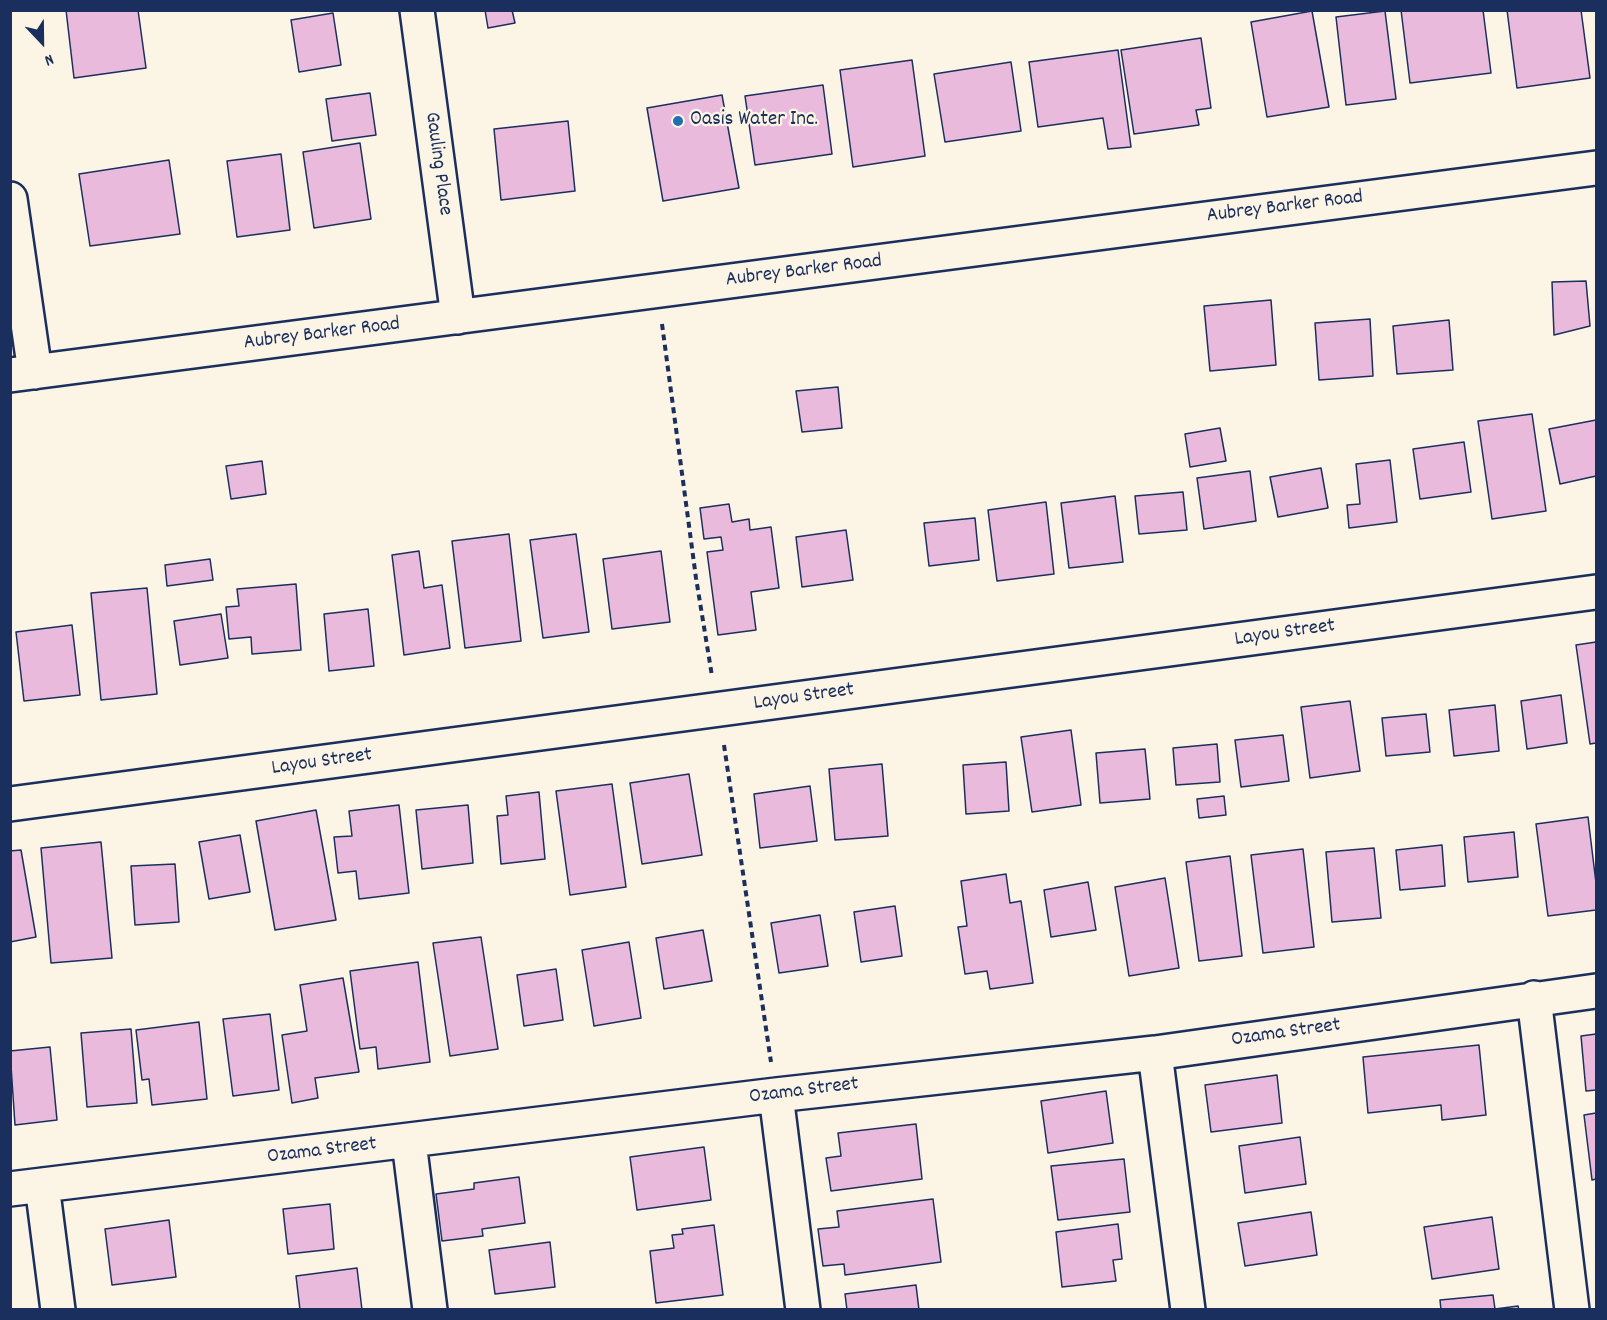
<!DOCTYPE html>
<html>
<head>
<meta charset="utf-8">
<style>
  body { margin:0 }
  #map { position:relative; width:1607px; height:1320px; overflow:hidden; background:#fcf5e5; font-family:Dekko,sans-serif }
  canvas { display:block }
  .frame { position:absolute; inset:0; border:12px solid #1b2f5e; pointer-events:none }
  .north { position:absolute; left:12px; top:12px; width:60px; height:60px; -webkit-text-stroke:4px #fcf5e5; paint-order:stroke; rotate:158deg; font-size:16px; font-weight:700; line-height:24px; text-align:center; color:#1b2f5e }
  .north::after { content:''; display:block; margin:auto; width:21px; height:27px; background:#1b2f5e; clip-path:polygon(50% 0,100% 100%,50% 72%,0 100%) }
</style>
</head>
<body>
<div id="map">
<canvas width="1607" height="1320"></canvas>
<div class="frame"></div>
<div class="north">N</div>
</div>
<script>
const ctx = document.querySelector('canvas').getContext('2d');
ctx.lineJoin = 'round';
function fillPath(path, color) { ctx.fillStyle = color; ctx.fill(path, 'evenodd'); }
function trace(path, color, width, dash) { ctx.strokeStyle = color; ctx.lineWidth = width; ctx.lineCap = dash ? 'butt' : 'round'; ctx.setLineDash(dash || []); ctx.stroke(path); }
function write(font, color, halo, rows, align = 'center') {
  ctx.font = font + ' Dekko,sans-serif'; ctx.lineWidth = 4.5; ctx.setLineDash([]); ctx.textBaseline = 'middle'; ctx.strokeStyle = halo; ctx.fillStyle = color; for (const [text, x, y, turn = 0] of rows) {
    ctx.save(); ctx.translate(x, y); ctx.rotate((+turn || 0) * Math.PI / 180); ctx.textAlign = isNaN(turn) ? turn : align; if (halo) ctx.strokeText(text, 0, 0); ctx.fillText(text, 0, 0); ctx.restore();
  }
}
const building = new Path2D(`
  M 66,10 L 138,10 L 146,68 L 74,78 Z
  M 485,10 L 512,10 L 515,23 L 488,28 Z
  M 1401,10 L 1483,10 L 1491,73 L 1410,83 Z
  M 1507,10 L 1581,10 L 1590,78 L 1517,88 Z
  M 1312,11 L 1329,107 L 1267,117 L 1251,22 Z
  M 1385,11 L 1396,99 L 1346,105 L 1336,17 Z
  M 333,13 L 341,65 L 299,72 L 291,20 Z
  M 1201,38 L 1211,108 L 1196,110 L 1199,125 L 1134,134 L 1121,50 Z
  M 1118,50 L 1131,147 L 1108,149 L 1103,118 L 1038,127 L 1029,62 Z
  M 912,60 L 925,156 L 853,167 L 840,70 Z
  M 1011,62 L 1021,131 L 945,142 L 934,74 Z
  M 823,85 L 832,154 L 755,165 L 745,96 Z
  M 370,93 L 376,135 L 332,141 L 326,99 Z
  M 722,95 L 739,188 L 663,201 L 647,108 Z
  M 568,121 L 575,191 L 501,200 L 494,129 Z
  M 360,143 L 371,219 L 314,228 L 303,152 Z
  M 281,154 L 290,230 L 237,237 L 227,161 Z
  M 169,160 L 180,234 L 90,246 L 79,174 Z
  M 1586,281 L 1590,326 L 1554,335 L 1552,282 Z
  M 1271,300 L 1276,365 L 1210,371 L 1204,306 Z
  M 1370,319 L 1373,376 L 1319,380 L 1315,323 Z
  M 1449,320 L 1453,370 L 1397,374 L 1393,326 Z
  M 838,387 L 842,428 L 802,432 L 796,391 Z
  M 1532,414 L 1546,511 L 1492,519 L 1478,421 Z
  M 1596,420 L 1596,476 L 1560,484 L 1549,429 Z
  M 1220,428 L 1226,461 L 1190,467 L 1185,434 Z
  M 1464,442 L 1471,492 L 1420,499 L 1413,449 Z
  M 1390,460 L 1397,522 L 1349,528 L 1347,505 L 1360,504 L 1356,464 Z
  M 262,461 L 266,494 L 231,499 L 226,466 Z
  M 1321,468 L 1328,508 L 1278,517 L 1270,477 Z
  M 1250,471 L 1256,521 L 1204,529 L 1197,478 Z
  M 1183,492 L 1187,530 L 1139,534 L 1135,496 Z
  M 1115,496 L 1123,562 L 1069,568 L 1061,503 Z
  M 1046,502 L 1054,574 L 997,581 L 988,510 Z
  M 729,504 L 732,522 L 749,519 L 750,530 L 771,527 L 779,588 L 751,592 L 756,630 L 718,635 L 707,552 L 723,550 L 721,537 L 704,539 L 700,508 Z
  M 975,518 L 979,560 L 929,566 L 924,523 Z
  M 846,530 L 853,580 L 802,587 L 796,537 Z
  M 509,534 L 521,641 L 465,648 L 452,541 Z
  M 576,534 L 589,632 L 543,638 L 530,540 Z
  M 419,551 L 424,588 L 442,585 L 450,648 L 404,655 L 392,555 Z
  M 661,551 L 670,622 L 612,629 L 603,559 Z
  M 210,559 L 213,580 L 167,586 L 165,565 Z
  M 296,584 L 301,650 L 252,654 L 251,637 L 229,639 L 226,607 L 239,606 L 237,589 Z
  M 147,588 L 157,694 L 101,700 L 91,593 Z
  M 368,609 L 374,666 L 329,671 L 324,614 Z
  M 221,614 L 228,658 L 180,665 L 174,621 Z
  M 72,625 L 80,695 L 24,701 L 16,632 Z
  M 1596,642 L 1596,743 L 1590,744 L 1576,645 Z
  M 1561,695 L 1567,743 L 1527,749 L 1521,701 Z
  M 1350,701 L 1360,771 L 1310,778 L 1301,707 Z
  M 1495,705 L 1499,751 L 1454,756 L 1449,710 Z
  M 1426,714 L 1430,752 L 1386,756 L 1382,718 Z
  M 1071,730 L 1081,805 L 1032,812 L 1021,737 Z
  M 1283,735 L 1289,781 L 1241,787 L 1235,740 Z
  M 1217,744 L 1220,782 L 1176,785 L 1173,748 Z
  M 1145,749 L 1150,799 L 1100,803 L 1096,753 Z
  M 1006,762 L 1009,811 L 966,814 L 963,765 Z
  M 882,764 L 888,836 L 835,840 L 829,769 Z
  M 689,774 L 702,855 L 642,864 L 630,783 Z
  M 612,784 L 626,887 L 570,895 L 556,791 Z
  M 810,786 L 817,841 L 760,848 L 754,794 Z
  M 539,792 L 545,859 L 501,864 L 497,816 L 508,815 L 506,796 Z
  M 1224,796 L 1226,815 L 1199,818 L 1197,799 Z
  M 399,805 L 409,893 L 359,899 L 356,871 L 338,873 L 334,837 L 352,836 L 349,811 Z
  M 468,805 L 473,863 L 422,869 L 416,810 Z
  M 316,810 L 336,920 L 275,930 L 256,821 Z
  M 1588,817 L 1596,883 L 1596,910 L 1548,916 L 1536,824 Z
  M 1514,832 L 1518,877 L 1468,882 L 1464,837 Z
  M 240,835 L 250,892 L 209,899 L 199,842 Z
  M 101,842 L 112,958 L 51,963 L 41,848 Z
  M 1442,845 L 1445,886 L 1400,890 L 1396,850 Z
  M 1374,848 L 1381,918 L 1332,922 L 1326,852 Z
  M 1303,849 L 1314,947 L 1263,953 L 1251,855 Z
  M 21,850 L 36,937 L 10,942 L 10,851 Z
  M 1230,856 L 1242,956 L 1199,961 L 1186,862 Z
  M 175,864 L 179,922 L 135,925 L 131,866 Z
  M 1006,874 L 1010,903 L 1021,901 L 1033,983 L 990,989 L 987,971 L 965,974 L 958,927 L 967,926 L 961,881 Z
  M 1165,878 L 1179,968 L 1129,976 L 1115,887 Z
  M 1088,882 L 1096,930 L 1051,937 L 1044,890 Z
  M 895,906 L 902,956 L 861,962 L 854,912 Z
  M 820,915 L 828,966 L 779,973 L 771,923 Z
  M 703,930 L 712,981 L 664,989 L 656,938 Z
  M 481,937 L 498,1049 L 450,1056 L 433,943 Z
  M 629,942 L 641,1018 L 594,1026 L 582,950 Z
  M 418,962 L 430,1062 L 378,1069 L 376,1047 L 360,1049 L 350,971 Z
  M 556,969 L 563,1020 L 524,1026 L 517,975 Z
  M 343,978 L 359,1072 L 315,1078 L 318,1098 L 292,1103 L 282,1035 L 307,1031 L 300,985 Z
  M 270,1014 L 279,1090 L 233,1096 L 223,1019 Z
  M 199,1022 L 207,1099 L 152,1105 L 149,1079 L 142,1080 L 136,1030 Z
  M 131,1029 L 137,1103 L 87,1107 L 81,1033 Z
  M 1596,1034 L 1596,1090 L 1586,1091 L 1581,1036 Z
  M 1479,1045 L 1486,1115 L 1442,1120 L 1441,1105 L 1368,1113 L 1363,1057 Z
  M 50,1047 L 57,1120 L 15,1125 L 10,1051 Z
  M 1277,1075 L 1282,1123 L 1211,1132 L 1205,1085 Z
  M 1106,1091 L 1113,1143 L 1048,1153 L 1041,1101 Z
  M 1596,1113 L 1596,1179 L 1592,1180 L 1584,1115 Z
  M 916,1124 L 922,1179 L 831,1191 L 826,1158 L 841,1156 L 838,1133 Z
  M 1300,1137 L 1306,1184 L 1245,1193 L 1239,1146 Z
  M 704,1147 L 711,1200 L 637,1210 L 630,1157 Z
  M 1124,1159 L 1130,1212 L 1058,1220 L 1051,1166 Z
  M 519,1177 L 525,1223 L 482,1229 L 483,1236 L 442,1241 L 436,1194 L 474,1189 L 474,1183 Z
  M 933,1199 L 941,1262 L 845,1275 L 844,1264 L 823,1266 L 818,1229 L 839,1227 L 837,1211 Z
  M 330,1204 L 334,1249 L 288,1254 L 283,1209 Z
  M 1311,1212 L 1317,1255 L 1245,1266 L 1238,1223 Z
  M 1492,1217 L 1499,1269 L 1432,1279 L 1424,1227 Z
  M 169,1220 L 176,1277 L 112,1285 L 105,1229 Z
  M 1118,1224 L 1122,1259 L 1113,1260 L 1116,1281 L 1062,1287 L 1056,1232 Z
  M 714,1225 L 723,1295 L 656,1303 L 650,1251 L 674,1248 L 672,1235 L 683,1234 L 682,1229 Z
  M 550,1242 L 555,1287 L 495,1294 L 489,1250 Z
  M 357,1268 L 362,1310 L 300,1310 L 296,1276 Z
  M 916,1285 L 919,1310 L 847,1310 L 845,1294 Z
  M 1493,1295 L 1495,1309 L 1518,1306 L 1519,1310 L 1441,1310 L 1440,1300 Z`);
fillPath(building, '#e9badc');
trace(building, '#1b2f5e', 1.5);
const minor = new Path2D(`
  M 417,10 L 458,317
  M 10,199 L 35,372
  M 10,375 L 1596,168
  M 10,804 L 1596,592
  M 1534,998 L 1572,1310
  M 1155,1053 L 1188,1310
  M 776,1095 L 803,1310
  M 409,1142 L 430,1310
  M 42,1185 L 58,1310
  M 10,1189 L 776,1095 L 1155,1053 L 1596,991`);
trace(minor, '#1b2f5e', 38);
trace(new Path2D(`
  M 662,324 L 696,578 L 712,676
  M 724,745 L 771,1062`), '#1b2f5e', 4, [6, 4.5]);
trace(minor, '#fcf5e5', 33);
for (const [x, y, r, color] of [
  [678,121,6,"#1f6fb2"]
]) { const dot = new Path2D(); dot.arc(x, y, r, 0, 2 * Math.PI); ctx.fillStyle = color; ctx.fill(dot); trace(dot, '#fcf5e5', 2); }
write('21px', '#1b2f5e', '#fcf5e5', [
  ["Oasis Water Inc.",690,121]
], 'left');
write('21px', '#1b2f5e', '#fcf5e5', [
  ["Gauling Place",437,164,82],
  ["Aubrey Barker Road",1285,208,-7],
  ["Aubrey Barker Road",804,272,-7],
  ["Aubrey Barker Road",322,335,-7],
  ["Layou Street",1285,634,-8],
  ["Layou Street",804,698,-8],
  ["Layou Street",322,763,-8],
  ["Ozama Street",1286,1034,-8],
  ["Ozama Street",804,1092,-7],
  ["Ozama Street",322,1152,-7]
]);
</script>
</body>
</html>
